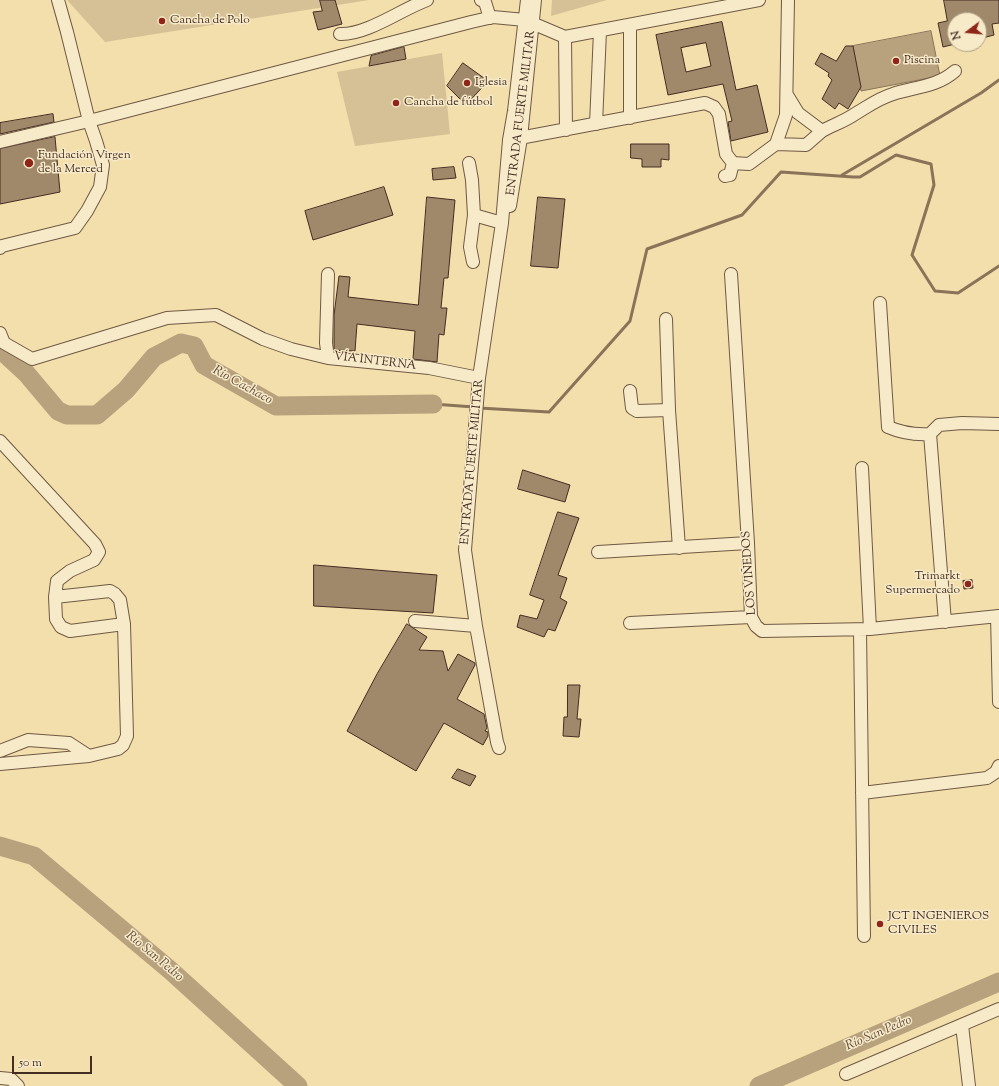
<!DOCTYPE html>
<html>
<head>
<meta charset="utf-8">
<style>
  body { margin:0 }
  #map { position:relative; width:999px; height:1086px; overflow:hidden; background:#f3dfac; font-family:"Sorts Mill Goudy",serif }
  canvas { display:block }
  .north { position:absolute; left:947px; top:12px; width:40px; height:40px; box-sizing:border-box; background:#f7eac9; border:1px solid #af9e86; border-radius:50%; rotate:254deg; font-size:11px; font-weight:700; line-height:16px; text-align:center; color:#432c22 }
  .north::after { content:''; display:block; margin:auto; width:14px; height:18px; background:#8f2418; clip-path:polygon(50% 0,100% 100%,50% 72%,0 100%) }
  .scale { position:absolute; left:12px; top:1056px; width:80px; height:18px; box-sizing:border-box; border:2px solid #432c22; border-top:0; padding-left:5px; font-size:12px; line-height:14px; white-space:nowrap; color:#432c22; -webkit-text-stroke:3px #f7eac9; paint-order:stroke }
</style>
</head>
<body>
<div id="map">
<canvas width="999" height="1086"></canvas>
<div class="north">N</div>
<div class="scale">50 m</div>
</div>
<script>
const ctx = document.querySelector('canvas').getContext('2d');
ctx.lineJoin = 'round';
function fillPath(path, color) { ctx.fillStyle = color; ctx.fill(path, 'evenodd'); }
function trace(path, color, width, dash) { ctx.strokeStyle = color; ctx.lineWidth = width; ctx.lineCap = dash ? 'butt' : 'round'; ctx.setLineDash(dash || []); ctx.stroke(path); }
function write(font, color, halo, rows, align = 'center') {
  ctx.font = font + ' "Sorts Mill Goudy",serif'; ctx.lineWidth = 3; ctx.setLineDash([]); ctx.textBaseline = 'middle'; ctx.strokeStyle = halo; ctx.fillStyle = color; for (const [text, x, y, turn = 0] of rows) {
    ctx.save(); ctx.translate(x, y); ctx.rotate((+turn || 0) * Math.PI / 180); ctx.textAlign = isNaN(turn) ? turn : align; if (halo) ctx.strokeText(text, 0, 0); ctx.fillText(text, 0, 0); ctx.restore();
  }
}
fillPath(new Path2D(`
  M 67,0 L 369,0 L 105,42 Z
  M 552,0 L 607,0 L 551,16 Z
  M 442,53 L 450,134 L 355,146 L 337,72 Z`), '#d5c195');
const water = new Path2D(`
  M 931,31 L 940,76 L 861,91 L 853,46 Z`);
fillPath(water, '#b7a27d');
trace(water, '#897359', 1);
trace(new Path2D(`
  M 842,175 L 981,93 L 999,80
  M 852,177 L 860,177 L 896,155 L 931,164 L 934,185 L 912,255 L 935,291 L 958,293 L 999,266
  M 433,404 L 474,407
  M 479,408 L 549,412 L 630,321 L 647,249 L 742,215 L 781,172 L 853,177`), '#897359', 3);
trace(new Path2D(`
  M 0,349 L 26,373 L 58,411 L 67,415 L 97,415 L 126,390 L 154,357 L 181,343 L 194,346 L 204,365 L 276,406 L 433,404
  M 0,846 L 34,856 L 170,970 L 298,1086
  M 759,1086 L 999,982`), '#b7a27d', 19);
const building = new Path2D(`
  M 320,0 L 335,0 L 342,24 L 318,30 L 313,12 L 322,11 Z
  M 944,0 L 999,0 L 999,23 L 992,24 L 994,35 L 979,39 L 979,20 L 955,20 L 955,44 L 943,47 L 938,23 L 947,21 Z
  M 722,22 L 736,90 L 757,85 L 768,132 L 731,141 L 728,122 L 732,121 L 723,84 L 668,95 L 656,35 ZM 706,43 L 711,66 L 686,72 L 681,48 Z
  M 846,46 L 853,46 L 861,87 L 848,109 L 839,103 L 835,109 L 822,99 L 832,80 L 828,76 L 829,73 L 815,64 L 821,53 L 836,61 Z
  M 404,47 L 406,59 L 369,66 L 371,56 Z
  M 463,63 L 488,81 L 466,105 L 447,86 Z
  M 53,114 L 54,122 L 0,134 L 0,123 Z
  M 55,137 L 60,192 L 0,204 L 0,149 Z
  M 631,144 L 669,144 L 669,160 L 661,159 L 661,167 L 642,167 L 642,159 L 631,158 Z
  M 454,167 L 456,178 L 433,180 L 432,169 Z
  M 384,187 L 393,215 L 313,240 L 305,211 Z
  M 427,197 L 455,200 L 448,278 L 444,278 L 441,308 L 447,308 L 444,335 L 439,334 L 437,362 L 413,359 L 415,331 L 357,324 L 355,351 L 334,350 L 334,315 L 339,276 L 350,277 L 348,297 L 418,305 Z
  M 538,197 L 565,199 L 558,268 L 531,266 Z
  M 523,470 L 570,485 L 565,502 L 518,489 Z
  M 558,512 L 579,518 L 558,575 L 567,578 L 560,598 L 567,602 L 555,631 L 548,629 L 544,637 L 517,627 L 520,615 L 537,619 L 544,600 L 530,595 Z
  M 314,565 L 437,575 L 433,613 L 314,606 Z
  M 972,580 L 973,588 L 964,589 L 963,581 Z
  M 407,624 L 427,637 L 419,650 L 443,651 L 448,671 L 458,654 L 475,663 L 475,665 L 457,699 L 484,714 L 487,728 L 485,731 L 488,732 L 488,736 L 483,745 L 444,723 L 416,771 L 347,731 L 377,674 Z
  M 568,685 L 580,685 L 577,719 L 581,719 L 579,737 L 563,736 L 564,717 L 567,717 Z
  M 458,769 L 476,776 L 470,786 L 452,778 Z`);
fillPath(building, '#9f896a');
trace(building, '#432c22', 1);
const minor = new Path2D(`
  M 481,0 L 485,2 L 490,18
  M 630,25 L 630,118
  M 340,34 C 367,35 402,9 427,0
  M 565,37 L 566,130
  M 596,124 L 600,31
  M 822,131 C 833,125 845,121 855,114 C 867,107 879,98 893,94 C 914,87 937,87 955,71
  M 509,140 L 705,103 L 714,107 L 719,114 L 726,154 L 733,163 L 749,164 L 776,144 L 786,115 L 788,0
  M 0,142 L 89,121 L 471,22 L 493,17 L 525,20 L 565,37 L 759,0
  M 776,144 L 806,145 L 822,131 L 798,113 L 787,95
  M 469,163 L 472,180 L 474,215 L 470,247 L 473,262
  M 725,176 L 730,175 L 733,163
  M 510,206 L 521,138 L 535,0
  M 474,215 L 502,223
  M 0,248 L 2,246 L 75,228 L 87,211 L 100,187 L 103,165 L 96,141 L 89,121 L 67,32 L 58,0
  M 328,274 L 326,343 L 328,358
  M 731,274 L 748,543 L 751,617 L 756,626 L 762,631 L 870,629 L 999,616
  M 880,303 L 888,427 C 902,433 915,435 930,434 L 939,425 L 962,423 L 999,424
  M 666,319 L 669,410 L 679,548
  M 0,333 L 4,343 L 32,359 L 167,318 L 216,315 L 263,339 L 291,349 L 328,358 L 429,368 L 479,378
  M 630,391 L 632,408 L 637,411 L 669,410
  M 930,434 L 945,622
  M 0,441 L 95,544 L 99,552 L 94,560 L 70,571 L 57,581 L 55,597 L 110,591 L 115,594 L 120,600 L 124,624 L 127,736 L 123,745 L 118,749 L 89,756 L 0,764
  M 862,468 L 870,629
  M 598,552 L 748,543
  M 55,597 L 56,619 L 61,627 L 70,631 L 124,624
  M 997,616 L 999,702
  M 415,621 L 476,626
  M 630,623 L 751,617
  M 860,630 L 864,936
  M 499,748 L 497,742 L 476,626 L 465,550 L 479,378 L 502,223 L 509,140 L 514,111 L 527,0
  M 0,751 L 28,740 L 69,743 L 89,756
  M 862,793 L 987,778 L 996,772 L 999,766
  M 962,1025 L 969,1086
  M 846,1074 L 999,1009
  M 0,1078 L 11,1079 L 18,1086`);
trace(minor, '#6f5944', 14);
trace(minor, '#f7eac9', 12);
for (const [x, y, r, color] of [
  [162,21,4,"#8f2418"],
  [896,61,4,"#8f2418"],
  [467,83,4,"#8f2418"],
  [396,103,4,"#8f2418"],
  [29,163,5,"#8f2418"],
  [968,584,4,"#8f2418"],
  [880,924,4,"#8f2418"]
]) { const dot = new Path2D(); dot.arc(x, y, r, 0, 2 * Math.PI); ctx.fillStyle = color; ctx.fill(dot); trace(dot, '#f7eac9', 1.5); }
write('12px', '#432c22', '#f7eac9', [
  ["Cancha de Polo",170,21],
  ["Piscina",904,61],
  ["Iglesia",475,83],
  ["Cancha de fútbol",404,103],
  ["Fundación Virgen",38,156],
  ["de la Merced",38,170],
  ["Trimarkt",960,577,"right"],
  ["Supermercado",960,591,"right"],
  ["JCT INGENIEROS",888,917],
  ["CIVILES",888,931]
], 'left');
write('12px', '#432c22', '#f7eac9', [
  ["ENTRADA FUERTE MILITAR",522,113,-83],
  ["VÍA INTERNA",375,362,7],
  ["ENTRADA FUERTE MILITAR",473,462,-85],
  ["LOS VIÑEDOS",750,573,-94]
]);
write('italic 13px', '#604a39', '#f7eac9', [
  ["Río Cachaco",242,386,29],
  ["Río San Pedro",154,957,40],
  ["Río San Pedro",879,1034,-23]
]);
</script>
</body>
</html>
